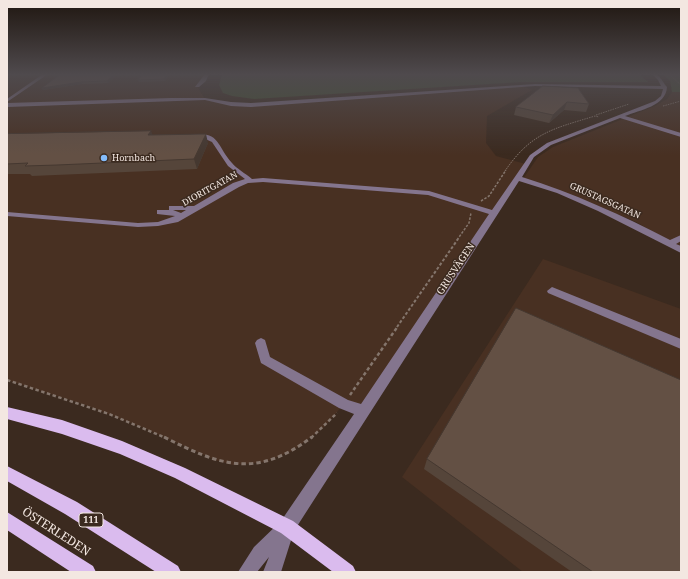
<!DOCTYPE html>
<html>
<head>
<meta charset="utf-8">
<style>
  body { margin:0 }
  #map { position:relative; width:688px; height:579px; overflow:hidden; background:#3b2a1f; font-family:"Noto Serif",serif }
  canvas { display:block }
  .frame { position:absolute; inset:0; border:8px solid #f3e7e1; pointer-events:none }
</style>
</head>
<body>
<div id="map">
<canvas width="688" height="579"></canvas>
<div class="frame"></div>
</div>
<script>
const ctx = document.querySelector('canvas').getContext('2d');
ctx.lineJoin = 'round';
function fillPath(path, color) { ctx.fillStyle = color; ctx.fill(path, 'evenodd'); }
function trace(path, color, width, dash) { ctx.strokeStyle = color; ctx.lineWidth = width; ctx.lineCap = dash ? 'butt' : 'round'; ctx.setLineDash(dash || []); ctx.stroke(path); }
function write(font, color, halo, rows, align = 'center') {
  ctx.font = font + ' "Noto Serif",serif'; ctx.lineWidth = 3; ctx.setLineDash([]); ctx.textBaseline = 'middle'; ctx.strokeStyle = halo; ctx.fillStyle = color; for (const [text, x, y, turn = 0] of rows) {
    ctx.save(); ctx.translate(x, y); ctx.rotate((+turn || 0) * Math.PI / 180); ctx.textAlign = isNaN(turn) ? turn : align; if (halo) ctx.strokeText(text, 0, 0); ctx.fillText(text, 0, 0); ctx.restore();
  }
}
fillPath(new Path2D(`
  M 7,74 L 207,74 L 197,86 L 205,99 L 251,105 L 522,86 L 532,90 L 487,116 L 486,143 L 496,156 L 526,164 L 363,411 L 344,404 L 323,428 L 292,451 L 265,462 L 233,465 L 215,460 L 144,428 L 83,404 L 7,380 Z
  M 672,92 L 681,92 L 681,248 L 636,222 L 591,203 L 523,179 L 538,157 L 553,147 L 655,106 L 667,99 Z
  M 543,259 L 681,309 L 681,572 L 523,572 L 402,477 Z`), '#483022');
fillPath(new Path2D(`
  M 222,74 L 639,74 L 648,82 L 521,82 L 254,99 L 232,96 L 223,93 L 219,85 Z
  M 662,74 L 681,74 L 681,92 L 672,92 L 670,81 Z`), '#40502f');
trace(new Path2D(`
  M 669,74 L 681,85
  M 663,106 L 681,101
  M 596,115 L 629,104
  M 505,171 C 531,133 552,129 595,116 L 599,117`), '#84756c', 1, [1.5, 1]);
trace(new Path2D(`
  M 481,201 L 489,196 L 506,170
  M 457,240 L 469,223 L 471,213`), '#84756c', 1.5, [2.5, 1.5]);
trace(new Path2D(`
  M 397,327 L 458,239`), '#84756c', 2, [3, 2]);
trace(new Path2D(`
  M 7,380 L 109,414 L 166,438
  M 350,395 L 398,326
  M 311,438 L 337,413`), '#84756c', 2.5, [3.5, 2.5]);
trace(new Path2D(`
  M 164,437 C 221,466 256,479 312,437`), '#84756c', 3, [4.5, 3]);
fillPath(new Path2D(`
  M 43,74 L 48,74 L 7,102 L 7,99 Z
  M 205,74 L 209,74 L 206,81 L 199,87 L 195,87 Z
  M 652,74 C 661,74 662,82 667,87 C 666,106 640,110 625,116 L 681,133 L 681,137 L 620,118 L 551,145 L 534,157 L 522,177 C 573,193 622,215 670,240 L 681,235 L 681,241 L 676,244 L 681,246 L 681,253 L 598,211 L 557,193 L 519,181 L 294,531 L 281,572 L 263,572 L 269,557 L 257,572 L 238,572 L 254,547 L 281,521 L 354,414 L 339,408 L 261,363 L 255,343 L 257,340 L 261,338 L 265,340 L 270,357 L 348,400 L 361,404 L 489,214 L 428,195 L 263,182 L 248,183 L 239,187 L 178,222 L 158,226 L 138,227 L 7,216 L 7,212 L 138,223 L 158,222 L 175,216 L 157,214 L 157,210 L 169,210 L 169,206 L 194,206 L 233,183 L 245,179 L 228,166 L 212,142 L 203,138 L 191,137 L 191,135 C 220,130 217,147 232,163 C 237,169 245,173 252,179 L 263,178 L 429,191 L 492,210 L 530,155 L 547,143 L 655,101 L 661,96 L 663,89 L 535,86 L 251,107 L 231,106 L 205,100 L 7,107 L 7,103 L 171,98 L 205,98 L 231,102 L 251,103 L 535,84 L 661,86 L 658,80 ZM 173,210 L 186,210 L 181,213 Z
  M 552,287 L 681,339 L 681,349 L 548,293 L 547,291 Z`), '#84758e');
fillPath(new Path2D(`
  M 7,407 L 62,420 L 122,441 L 185,468 L 293,521 L 353,566 L 356,572 L 333,572 L 281,533 L 175,478 L 120,454 L 62,434 L 7,419 Z
  M 7,466 L 77,502 L 178,566 L 181,572 L 156,572 L 65,514 L 7,481 Z
  M 7,512 L 93,566 L 96,572 L 71,572 L 7,530 Z`), '#dabbee');
fillPath(new Path2D(`
  M 61,74 L 117,74 L 108,83 L 82,84 L 43,90 L 42,88 Z
  M 169,74 L 165,81 L 139,82 L 138,80 Z
  M 543,86 L 589,104 L 586,112 L 564,110 L 549,123 L 514,115 L 516,107 Z
  M 7,134 L 208,143 L 197,169 L 32,176 L 30,174 L 7,174 Z
  M 427,459 L 681,572 L 572,572 L 424,469 Z`), '#55453a');
fillPath(new Path2D(`
  M 114,74 L 117,74 L 108,83 L 107,81 Z
  M 167,74 L 169,74 L 165,81 L 164,79 Z
  M 81,82 L 82,84 L 43,90 L 42,88 Z
  M 567,102 L 564,110 L 549,123 L 553,115 Z
  M 151,131 L 155,140 L 148,135 Z
  M 206,134 L 208,143 L 197,169 L 194,159 Z`), '#453830');
const building = new Path2D(`
  M 61,74 L 114,74 L 107,81 L 81,82 L 42,88 Z
  M 143,74 L 167,74 L 164,79 L 138,80 Z
  M 543,86 L 578,88 L 589,104 L 567,102 L 553,115 L 516,107 Z
  M 151,131 L 148,135 L 206,134 L 194,159 L 57,165 L 25,166 L 28,163 L 7,164 L 7,134 Z
  M 516,308 L 681,380 L 681,572 L 593,572 L 427,459 Z`);
fillPath(building, '#635044');
trace(building, '#453830', 1);
const sky = ctx.createLinearGradient(0, 0, 0, 155);
sky.addColorStop(0, '#201711');
sky.addColorStop(0.48, '#4f4a4d');
sky.addColorStop(1, '#4f4a4d00');
ctx.fillStyle = sky;
ctx.fillRect(0, 0, 688, 155);
for (const [x, y, r, color] of [
  [104,158,4,"#84bcfb"]
]) { const dot = new Path2D(); dot.arc(x, y, r, 0, 2 * Math.PI); ctx.fillStyle = color; ctx.fill(dot); trace(dot, '#3b2a1f', 1.5); }
write('9px', '#f3e7e1', '#3b2a1f', [
  ["Hornbach",112,158]
], 'left');
write('9px', '#f3e7e1', '#3b2a1f', [
  ["DIORITGATAN",210,189,-29],
  ["GRUSTAGSGATAN",605,201,24]
]);
for (const [x, y, w] of [
  [91,520,24]
]) { const box = new Path2D(); box.roundRect(x - w / 2, y - 7, w, 14, 3); ctx.fillStyle = '#3b2a1f'; ctx.fill(box); trace(box, '#f3e7e1', 1); }
write('bold 9px', '#f3e7e1', null, [
  ["111",91,520]
]);
write('10px', '#f3e7e1', '#3b2a1f', [
  ["GRUSVÄGEN",456,269,-56]
]);
write('12px', '#f3e7e1', '#3b2a1f', [
  ["ÖSTERLEDEN",56,532,33]
]);
</script>
</body>
</html>
